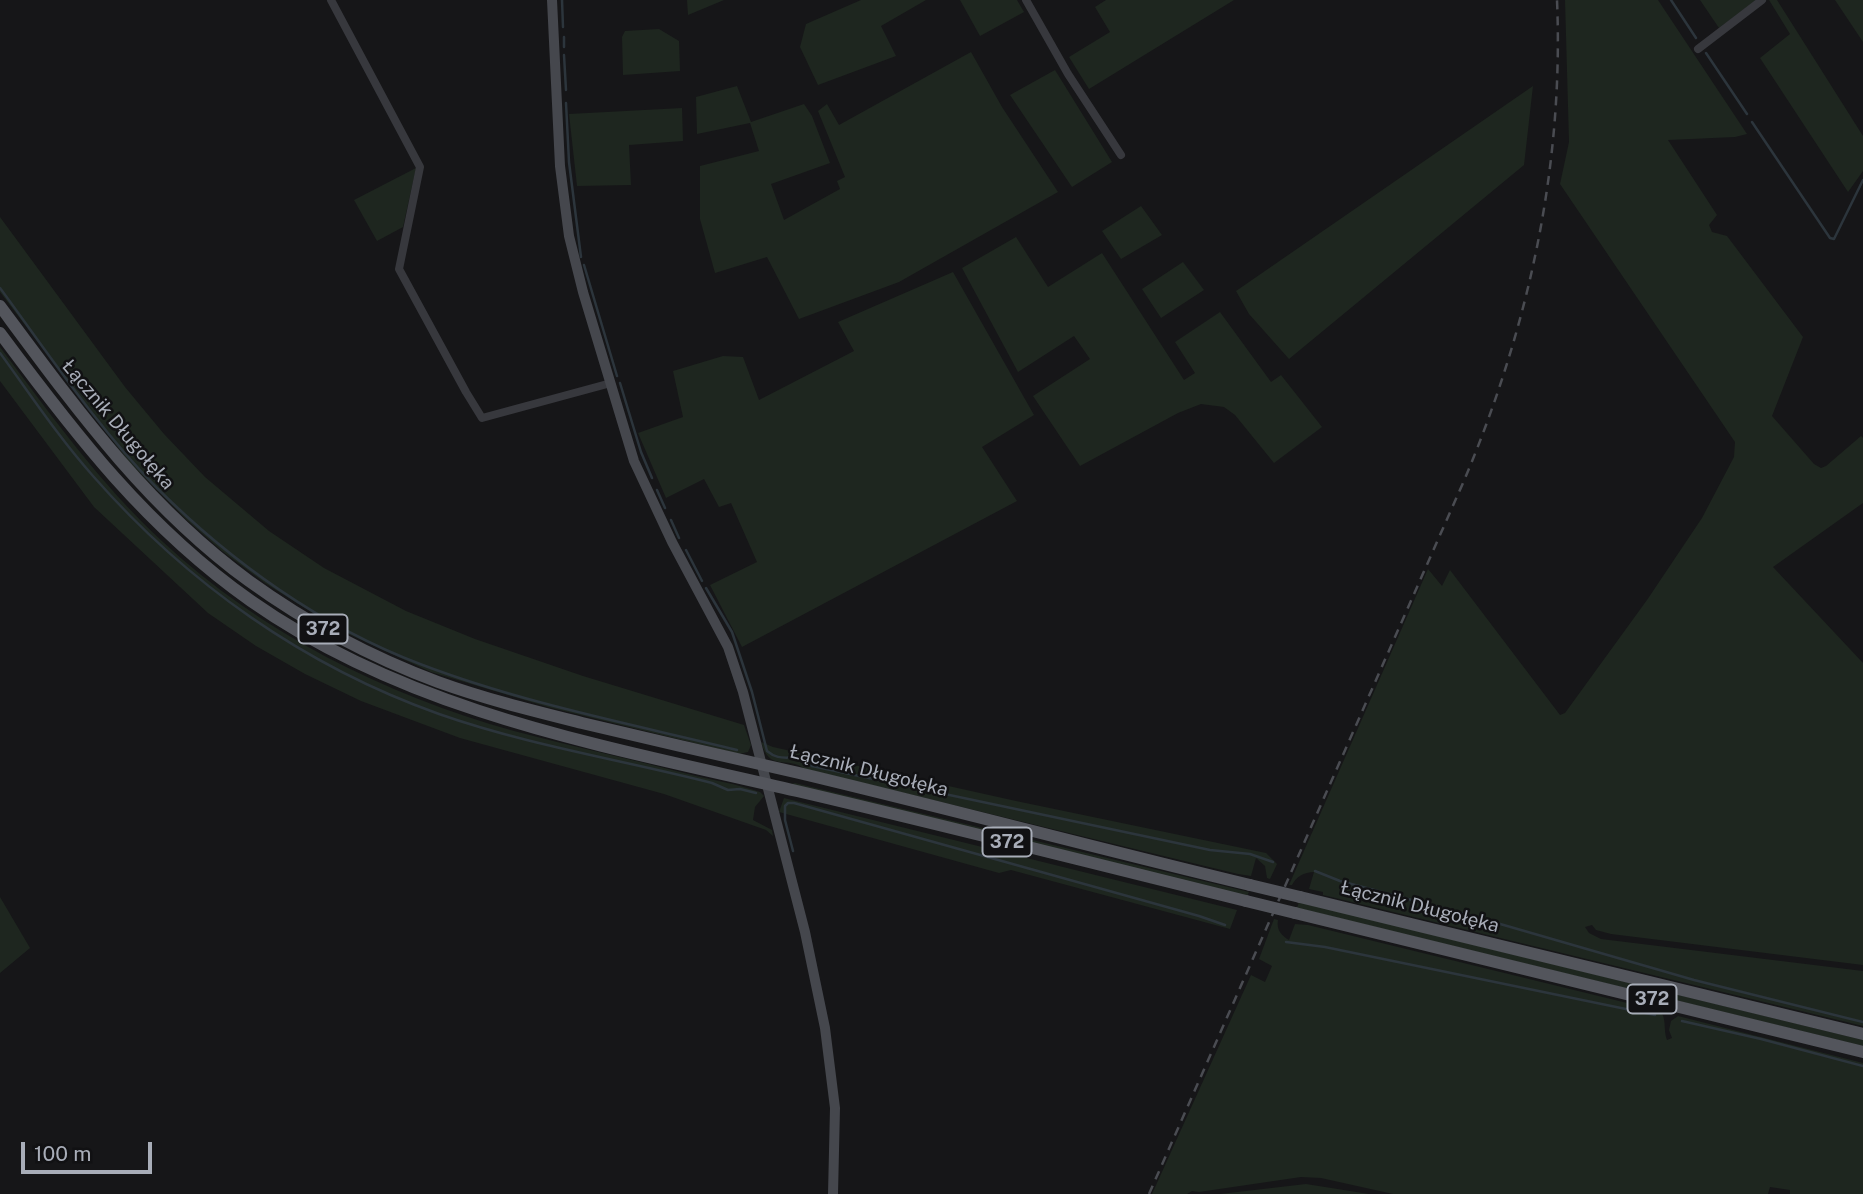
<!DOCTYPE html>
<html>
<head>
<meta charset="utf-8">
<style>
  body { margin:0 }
  #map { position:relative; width:1863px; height:1194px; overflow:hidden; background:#161618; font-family:"Public Sans",sans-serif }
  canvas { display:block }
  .scale { position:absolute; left:21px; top:1142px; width:131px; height:32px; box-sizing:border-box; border:4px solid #a8adb8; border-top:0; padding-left:9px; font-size:21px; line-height:24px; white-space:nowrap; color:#a8adb8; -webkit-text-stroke:5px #111113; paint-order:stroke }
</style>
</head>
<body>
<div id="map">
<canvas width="1863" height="1194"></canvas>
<div class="scale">100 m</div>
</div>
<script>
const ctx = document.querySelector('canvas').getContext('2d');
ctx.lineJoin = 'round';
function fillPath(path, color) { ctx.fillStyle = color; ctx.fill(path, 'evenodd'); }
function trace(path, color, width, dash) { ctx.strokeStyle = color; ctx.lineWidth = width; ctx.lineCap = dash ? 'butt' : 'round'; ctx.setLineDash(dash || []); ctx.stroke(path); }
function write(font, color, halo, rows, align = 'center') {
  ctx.font = font + ' "Public Sans",sans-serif'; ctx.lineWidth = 5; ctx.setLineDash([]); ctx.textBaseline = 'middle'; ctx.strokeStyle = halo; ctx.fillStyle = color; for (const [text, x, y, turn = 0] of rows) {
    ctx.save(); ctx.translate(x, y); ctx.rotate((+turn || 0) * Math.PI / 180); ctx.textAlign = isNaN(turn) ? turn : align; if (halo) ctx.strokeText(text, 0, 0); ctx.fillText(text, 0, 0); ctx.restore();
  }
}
fillPath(new Path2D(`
  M 687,0 L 724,0 L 688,15 Z
  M 861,0 L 926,0 L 881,26 L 896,56 L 818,85 L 800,47 L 806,24 Z
  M 960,0 L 1017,0 L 1024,12 L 980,36 Z
  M 1106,0 L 1234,0 L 1089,89 L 1069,57 L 1110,32 L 1095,7 Z
  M 1565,0 L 1658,0 L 1747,134 L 1735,137 L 1668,140 L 1717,215 L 1709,225 L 1712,232 L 1727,236 L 1803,337 L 1772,416 L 1814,464 L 1821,468 L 1826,466 L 1861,436 L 1863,438 L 1863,503 L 1773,567 L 1863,663 L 1863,965 L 1611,934 L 1596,930 L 1592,925 L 1585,927 L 1589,933 L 1601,939 L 1863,971 L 1863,1026 L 1323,895 L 1323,892 L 1309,889 L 1314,872 C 1304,872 1296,877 1292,885 L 1289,885 L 1428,569 L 1442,586 L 1450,570 L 1560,715 L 1565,713 L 1647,600 L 1702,518 L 1734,457 L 1735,442 L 1560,184 L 1569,142 Z
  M 1700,0 L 1756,0 L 1719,28 Z
  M 1769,0 L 1777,0 L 1863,136 L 1863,171 L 1848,192 L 1760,58 L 1790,34 Z
  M 1835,0 L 1863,0 L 1863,42 Z
  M 659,29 L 679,41 L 680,71 L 623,75 L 622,37 L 625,31 Z
  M 971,52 L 1002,107 L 1058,192 L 899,282 L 799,319 L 767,257 L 715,273 L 700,219 L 700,166 L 759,151 L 750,123 L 697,134 L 696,97 L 737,86 L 751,122 L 804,104 L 812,116 L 830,163 L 771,184 L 784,220 L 840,189 L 837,181 L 845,177 L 818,111 L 827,104 L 839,125 Z
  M 1055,70 L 1112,162 L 1072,187 L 1010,95 Z
  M 1533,86 L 1524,165 L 1289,359 L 1249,314 L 1236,291 Z
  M 682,108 L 683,141 L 629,145 L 631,185 L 577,186 L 569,114 Z
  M 416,168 L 403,227 L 377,241 L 354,200 Z
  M 1141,206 L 1162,235 L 1121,259 L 1102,231 Z
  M 0,217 L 125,387 L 164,434 L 205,477 L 269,531 L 324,568 L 406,611 L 475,639 L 583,676 L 744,725 L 751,745 L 748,752 L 739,754 L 548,707 L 431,672 L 340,630 L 265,583 L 222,551 L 188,521 L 128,461 L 0,292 Z
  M 1016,237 L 1048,287 L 1102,253 L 1184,380 L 1195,373 L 1175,342 L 1220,312 L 1271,382 L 1281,375 L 1322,427 L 1274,463 L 1235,415 L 1224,407 L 1201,404 L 1178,413 L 1080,466 L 1033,396 L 1090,359 L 1074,336 L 1018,372 L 962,268 Z
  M 1183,262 L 1204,290 L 1161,318 L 1142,289 Z
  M 953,272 L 1034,415 L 982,447 L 1017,501 L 742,647 L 710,585 L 757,562 L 731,503 L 719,507 L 704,479 L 666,498 L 638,433 L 683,417 L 673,371 L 723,356 L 743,357 L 759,400 L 854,351 L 838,322 Z
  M 0,347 C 51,415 100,484 163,542 C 261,633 385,695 514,731 C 571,746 630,759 688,774 C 712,780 737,784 760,792 L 764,796 L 755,807 L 753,820 L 772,830 L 773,836 L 766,830 L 664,794 L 460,738 L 361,701 L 305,674 L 256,646 L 208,613 L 94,507 L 0,381 Z
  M 761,742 L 773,747 L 1016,801 L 1266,853 L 1277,864 L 1270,879 L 1267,878 L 1265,866 L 1256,858 L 1251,876 L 1238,874 L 805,769 C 786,755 770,773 761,742 Z
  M 795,783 L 1249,892 L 1247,896 L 791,784 Z
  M 784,798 L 1237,910 L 1230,929 L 1011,870 L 999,873 L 779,812 Z
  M 0,897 L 30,948 L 0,973 Z
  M 1299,902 L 1863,1040 L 1863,1046 L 1297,908 Z
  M 1274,919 L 1278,920 C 1276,930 1282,936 1289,940 L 1295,924 L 1308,925 L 1660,1011 C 1667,1018 1663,1030 1667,1040 L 1672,1038 L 1669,1030 L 1671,1021 L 1678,1016 L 1863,1063 L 1863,1194 L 1790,1194 L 1790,1190 L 1770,1187 L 1768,1194 L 1393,1194 L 1321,1178 L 1301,1177 L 1199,1192 L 1192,1191 L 1187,1194 L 1152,1194 L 1251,975 L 1265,982 L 1272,966 L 1259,959 Z
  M 1306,1184 L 1369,1194 L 1220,1194 Z`), '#1e261f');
trace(new Path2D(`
  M 562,0 L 563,27
  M 1671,0 L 1696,38
  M 564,37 L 564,47
  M 1706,53 L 1747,114
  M 564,55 L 566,90
  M 566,103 L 569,162 L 581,257
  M 1752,122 L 1830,238 L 1834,239 L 1863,180
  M 584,265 L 617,376
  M 0,288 C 50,356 98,428 157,488 C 231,562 322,627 420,664 C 522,703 631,724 737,750
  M 0,353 C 30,394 59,438 93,476 C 187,583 304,666 439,714 C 527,745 622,760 712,783 L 728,790 L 740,789 L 756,793
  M 620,383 L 641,452 L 652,478
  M 657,490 L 665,508
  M 671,520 L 679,538
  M 686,550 L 702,581
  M 706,588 L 732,632 L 752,692 L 767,751 C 780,762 788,755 802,759 C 806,760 809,763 812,766 L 1210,850 L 1250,854 L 1273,862
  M 793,851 L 785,820 L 785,806 L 788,803 L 794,803 L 1199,916 L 1225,925
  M 1315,871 L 1340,881 L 1476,917 L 1694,980 L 1863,1022
  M 1286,942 L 1325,947 L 1655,1015
  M 1682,1021 L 1761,1039 L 1863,1066`), '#2c353c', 2.5);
trace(new Path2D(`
  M 331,0 L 420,167 L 399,269 L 466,392 L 482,418 L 611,383
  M 1026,0 L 1068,74 L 1121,155
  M 1698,49 L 1762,0`), '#37383d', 8);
trace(new Path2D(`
  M 552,0 L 560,166 L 569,236 L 583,292 L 634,461 L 672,542 L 728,647 L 743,692 L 805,932 L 825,1028 L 835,1108 L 833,1194`), '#45474d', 10);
trace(new Path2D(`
  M 0,306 C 75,407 146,506 249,581 C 307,623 371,657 438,682 C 485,699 534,711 582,723 C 654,740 727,757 799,773 C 950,809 1100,849 1250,885
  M 0,333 C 75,434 147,528 251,601 C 412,714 609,747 797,791 C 947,826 1096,864 1246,901
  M 1300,897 L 1863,1034
  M 1295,913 L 1863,1052`), '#53555c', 12);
trace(new Path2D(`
  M 1149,1194 L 1463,483 C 1528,330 1564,167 1557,0`), '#4a4c52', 2.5, [9, 7]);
trace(new Path2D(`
  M 1250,885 L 1300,897
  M 1246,901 L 1295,913`), '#53555c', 12);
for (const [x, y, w] of [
  [323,629,49],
  [1007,842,49],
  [1652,999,49]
]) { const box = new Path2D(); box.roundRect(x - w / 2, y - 14.5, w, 29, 5); ctx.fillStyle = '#111113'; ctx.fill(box); trace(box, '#a8adb8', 2); }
write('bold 18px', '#a8adb8', null, [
  ["372",323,629],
  ["372",1007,842],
  ["372",1652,999]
]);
write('19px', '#a8adb8', '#111113', [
  ["Łącznik Długołęka",118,425,50],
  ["Łącznik Długołęka",869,771,14],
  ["Łącznik Długołęka",1420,907,14]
]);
</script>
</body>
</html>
